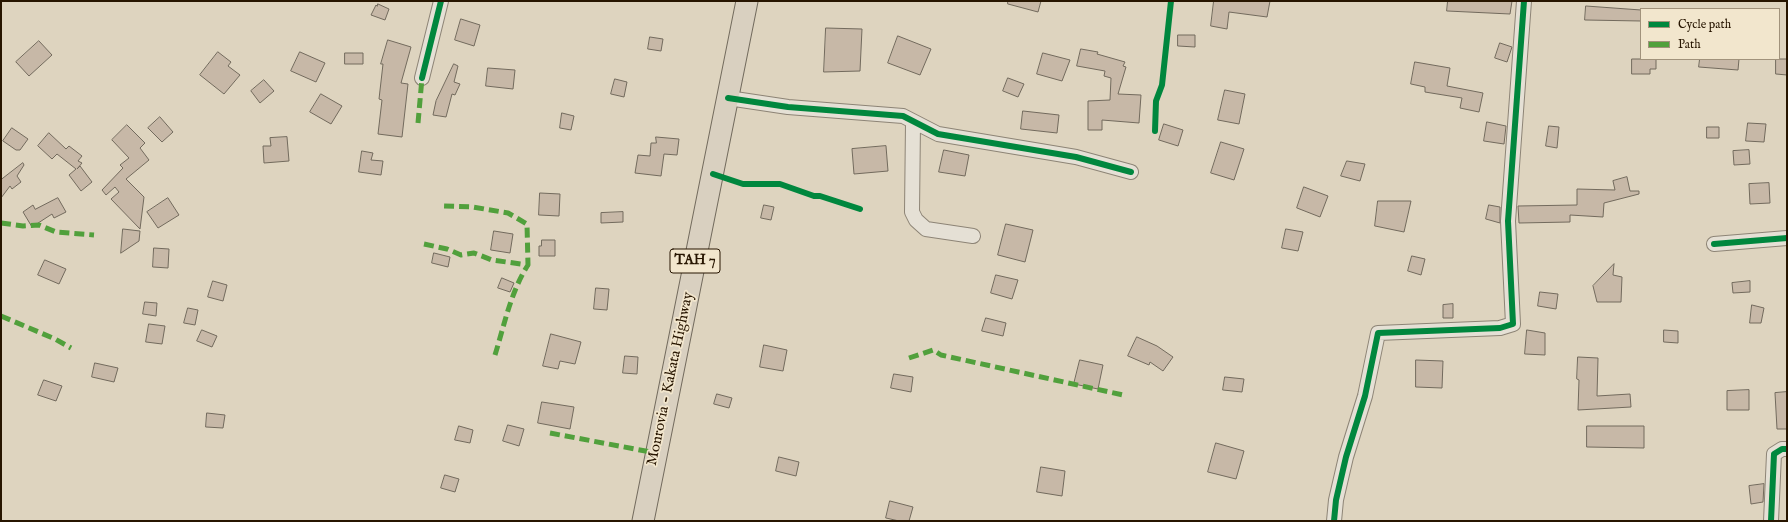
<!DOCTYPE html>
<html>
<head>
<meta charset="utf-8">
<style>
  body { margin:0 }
  #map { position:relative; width:1788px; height:522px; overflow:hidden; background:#ded4bf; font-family:"IM FELL English",serif }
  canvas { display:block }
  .frame { position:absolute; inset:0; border:2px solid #271500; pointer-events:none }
  .legend { position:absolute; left:1640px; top:8px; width:140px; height:52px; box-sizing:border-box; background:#f2e6cd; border:1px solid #a1927b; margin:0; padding:5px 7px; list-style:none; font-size:12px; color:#271500 }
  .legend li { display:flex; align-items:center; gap:8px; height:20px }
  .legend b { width:20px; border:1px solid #a1927b }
</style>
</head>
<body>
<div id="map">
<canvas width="1788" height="522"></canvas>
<div class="frame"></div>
<ul class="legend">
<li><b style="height:5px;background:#00873e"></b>Cycle path</li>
<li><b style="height:5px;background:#51a03c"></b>Path</li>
</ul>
</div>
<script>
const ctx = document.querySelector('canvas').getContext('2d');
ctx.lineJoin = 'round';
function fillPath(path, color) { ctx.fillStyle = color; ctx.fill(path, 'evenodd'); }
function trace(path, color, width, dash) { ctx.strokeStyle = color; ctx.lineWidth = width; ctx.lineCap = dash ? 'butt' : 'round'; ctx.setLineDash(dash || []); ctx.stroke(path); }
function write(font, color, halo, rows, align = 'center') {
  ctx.font = font + ' "IM FELL English",serif'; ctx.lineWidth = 3.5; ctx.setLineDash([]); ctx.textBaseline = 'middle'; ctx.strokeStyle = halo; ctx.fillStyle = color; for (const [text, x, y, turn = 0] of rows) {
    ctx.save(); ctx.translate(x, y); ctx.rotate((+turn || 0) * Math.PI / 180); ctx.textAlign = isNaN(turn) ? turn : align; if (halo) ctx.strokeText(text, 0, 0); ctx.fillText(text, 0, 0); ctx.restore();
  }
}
const building = new Path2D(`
  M 1008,1 L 1041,1 L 1038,12 L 1008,4 Z
  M 1214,1 L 1270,1 L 1267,17 L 1229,12 L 1227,29 L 1211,26 Z
  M 1448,1 L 1512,1 L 1510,14 L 1447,11 Z
  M 378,4 L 389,9 L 385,20 L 371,15 L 376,5 L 377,6 Z
  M 1586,6 L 1641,10 L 1641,21 L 1585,20 Z
  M 461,19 L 480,25 L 474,46 L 455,40 Z
  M 826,28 L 862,29 L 860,71 L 824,72 Z
  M 1178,35 L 1195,35 L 1195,47 L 1178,46 Z
  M 898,36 L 931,49 L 920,75 L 888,63 Z
  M 650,37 L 663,39 L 661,51 L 648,49 Z
  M 388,40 L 411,47 L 401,83 L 408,84 L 402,137 L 378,134 L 382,100 L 379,99 L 383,64 L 381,64 Z
  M 39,41 L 52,55 L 29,76 L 16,62 Z
  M 1500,43 L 1512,47 L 1507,62 L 1495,58 Z
  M 1081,49 L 1098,52 L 1097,54 L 1125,62 L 1123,66 L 1126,67 L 1118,94 L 1141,95 L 1139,123 L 1102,120 L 1102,130 L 1088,130 L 1088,101 L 1110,100 L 1111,78 L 1104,76 L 1105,71 L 1077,66 Z
  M 218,52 L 231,62 L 228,66 L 240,75 L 224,94 L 200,75 Z
  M 300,52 L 325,63 L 316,82 L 291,71 Z
  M 345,53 L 363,53 L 363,64 L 345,64 Z
  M 1043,53 L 1070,60 L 1062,81 L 1037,74 Z
  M 1632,59 L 1656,59 L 1656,69 L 1650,69 L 1650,74 L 1632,74 Z
  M 1700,59 L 1739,59 L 1738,70 L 1699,67 Z
  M 1776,59 L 1787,59 L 1787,75 L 1776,74 Z
  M 1415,62 L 1450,68 L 1447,86 L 1483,93 L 1479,112 L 1460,108 L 1462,98 L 1425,92 L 1425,87 L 1411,84 Z
  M 454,64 L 458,66 L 454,82 L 460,84 L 455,95 L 452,94 L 446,117 L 433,115 L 436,101 Z
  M 488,68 L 515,70 L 513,89 L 486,86 Z
  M 1008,78 L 1024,84 L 1018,97 L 1003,91 Z
  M 615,79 L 627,82 L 624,97 L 611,94 Z
  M 264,80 L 274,91 L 260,103 L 251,91 Z
  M 1225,90 L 1245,94 L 1239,124 L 1218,120 Z
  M 321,94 L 342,106 L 331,124 L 310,112 Z
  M 1023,111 L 1059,115 L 1057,133 L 1021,129 Z
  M 562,113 L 574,116 L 571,130 L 560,128 Z
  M 160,117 L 173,132 L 162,142 L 148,128 Z
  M 1487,122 L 1506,126 L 1504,144 L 1484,141 Z
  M 1748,123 L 1766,124 L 1764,142 L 1746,141 Z
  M 1164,124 L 1183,130 L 1178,146 L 1159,140 Z
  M 127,125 L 145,143 L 140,148 L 149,160 L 126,179 L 144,197 L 140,229 L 111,199 L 119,192 L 115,187 L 106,195 L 102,190 L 123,168 L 120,165 L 129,158 L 112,140 Z
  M 1549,126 L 1559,127 L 1557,148 L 1546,146 Z
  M 1707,127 L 1719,127 L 1719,138 L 1707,138 Z
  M 12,128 L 28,139 L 20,150 L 16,150 L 3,141 Z
  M 49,133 L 66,149 L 69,146 L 82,156 L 78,161 L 82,163 L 77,169 L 80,166 L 92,182 L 81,191 L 69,175 L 76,169 L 57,154 L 52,159 L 38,146 Z
  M 287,137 L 289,161 L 264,163 L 263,146 L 271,146 L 270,138 Z
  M 656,137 L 679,139 L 677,155 L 664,154 L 661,176 L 635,173 L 638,155 L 650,156 L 651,143 L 656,143 Z
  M 1221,142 L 1244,149 L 1234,180 L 1211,173 Z
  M 886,146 L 888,171 L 854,174 L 852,149 Z
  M 944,150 L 969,155 L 965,176 L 939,172 Z
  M 1749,150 L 1750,164 L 1734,165 L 1733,151 Z
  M 362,151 L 373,153 L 371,160 L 383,161 L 381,175 L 359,172 Z
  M 1347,161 L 1365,164 L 1360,181 L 1341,176 Z
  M 23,163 L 24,165 L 17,176 L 21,182 L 12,189 L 10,186 L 1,198 L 1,180 Z
  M 1627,177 L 1630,191 L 1639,191 L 1639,194 L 1604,203 L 1603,217 L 1570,215 L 1570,222 L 1519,223 L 1518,206 L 1577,205 L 1577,189 L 1615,190 L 1613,181 Z
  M 1769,183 L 1770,203 L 1750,204 L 1749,184 Z
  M 1304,187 L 1328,196 L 1320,217 L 1297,208 Z
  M 540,193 L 560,194 L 559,216 L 539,215 Z
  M 58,198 L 66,212 L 54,218 L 52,214 L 32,227 L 23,212 L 33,205 L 35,209 Z
  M 168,198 L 179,215 L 158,228 L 147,212 Z
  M 1378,201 L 1411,201 L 1404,232 L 1375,226 Z
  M 764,205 L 774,207 L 771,220 L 761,218 Z
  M 1489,205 L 1500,207 L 1500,223 L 1486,219 Z
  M 623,212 L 623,222 L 601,223 L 601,213 Z
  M 1006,224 L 1033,230 L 1025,262 L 998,255 Z
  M 123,229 L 140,231 L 139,241 L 121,253 Z
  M 1286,229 L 1303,232 L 1298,251 L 1282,248 Z
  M 494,231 L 513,234 L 510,253 L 491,250 Z
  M 542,240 L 555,240 L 555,256 L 539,256 L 539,246 L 541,246 Z
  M 154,248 L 169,249 L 168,268 L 153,267 Z
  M 434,253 L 450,257 L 448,267 L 432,263 Z
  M 1412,256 L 1425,259 L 1421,275 L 1408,271 Z
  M 45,260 L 66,269 L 59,284 L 38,275 Z
  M 1614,264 L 1613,275 L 1622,277 L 1621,302 L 1597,302 L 1593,286 Z
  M 996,275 L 1018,280 L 1012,299 L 991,293 Z
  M 502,278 L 514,283 L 510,292 L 498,288 Z
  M 213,281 L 227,285 L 223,301 L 208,297 Z
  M 1750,281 L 1750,292 L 1733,293 L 1732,283 Z
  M 596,288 L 609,289 L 607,310 L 594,309 Z
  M 1540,292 L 1558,294 L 1556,309 L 1538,306 Z
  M 145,302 L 157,303 L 156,316 L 143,314 Z
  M 1453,304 L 1453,318 L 1443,318 L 1443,305 Z
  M 1752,305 L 1764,308 L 1761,323 L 1750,323 Z
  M 188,308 L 198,310 L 195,325 L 184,323 Z
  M 986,318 L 1006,323 L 1003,336 L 982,331 Z
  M 149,324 L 165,326 L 162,344 L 146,342 Z
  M 202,330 L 217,336 L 212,347 L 197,341 Z
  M 1527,330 L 1545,333 L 1545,355 L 1525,354 Z
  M 1664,330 L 1678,331 L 1678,343 L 1664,342 Z
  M 551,334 L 581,342 L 575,364 L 560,361 L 558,369 L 543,366 Z
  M 1137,337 L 1157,346 L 1173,357 L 1163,371 L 1150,362 L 1149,365 L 1128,356 Z
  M 764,345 L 787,350 L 783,371 L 760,367 Z
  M 625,356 L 638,357 L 637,374 L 623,373 Z
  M 1578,357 L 1598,358 L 1597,396 L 1630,394 L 1631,407 L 1578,410 L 1579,380 L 1577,379 Z
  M 1080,360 L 1103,365 L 1098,389 L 1074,384 Z
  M 1416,360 L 1443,361 L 1442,388 L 1416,387 Z
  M 95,363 L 118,368 L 114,382 L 92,377 Z
  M 894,374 L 913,377 L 911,392 L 891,388 Z
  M 1225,377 L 1244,379 L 1242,392 L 1223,390 Z
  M 44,380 L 62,386 L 56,401 L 38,395 Z
  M 1749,390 L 1749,410 L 1727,410 L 1727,391 Z
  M 1787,392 L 1787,429 L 1777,429 L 1775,393 Z
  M 717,394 L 732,398 L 729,408 L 714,404 Z
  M 542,402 L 574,407 L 570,429 L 538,423 Z
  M 207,413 L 225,415 L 223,428 L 206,427 Z
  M 508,425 L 524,429 L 519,446 L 503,441 Z
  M 459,426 L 473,430 L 470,443 L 455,440 Z
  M 1587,426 L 1644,426 L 1644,448 L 1587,447 Z
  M 1216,443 L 1244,451 L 1236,479 L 1208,472 Z
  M 779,457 L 799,462 L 796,476 L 776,471 Z
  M 1041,467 L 1065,471 L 1062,496 L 1037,492 Z
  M 445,475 L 459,479 L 455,492 L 441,488 Z
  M 1764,484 L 1763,502 L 1751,504 L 1749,486 Z
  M 890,501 L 913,507 L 909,521 L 899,521 L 886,518 Z`);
fillPath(building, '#c7b8a7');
trace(building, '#726a5d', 1);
const minor = new Path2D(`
  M 422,78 L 441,1
  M 728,98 L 788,107 L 903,116 L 938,134 L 1076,157 L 1131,172
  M 913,123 L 912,212 L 916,220 L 926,229 L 973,236
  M 1714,244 L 1787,238
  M 1334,521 L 1336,500 L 1346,457 L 1365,396 L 1378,333 L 1500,328 L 1513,324 L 1508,221 L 1524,1
  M 1771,521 L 1774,454 L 1782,449 L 1787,449`);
const highway = new Path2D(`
  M 643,521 L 747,1`);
trace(minor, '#8d8476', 16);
trace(highway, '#726a5d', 23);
trace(minor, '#e5e0d5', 14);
trace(highway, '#d9d0c0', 21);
trace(new Path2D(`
  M 418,123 L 422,78
  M 1,223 L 23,226 L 39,225 L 56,232 L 94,235
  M 424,244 L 447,249 L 461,255 L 474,253 L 492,260 L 528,265 L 527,224 L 508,213 L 473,207 L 444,206
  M 1,316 L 55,339 L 71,348
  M 495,355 C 504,326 511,291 528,265
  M 909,358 L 933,350 L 941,355 L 1123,395
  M 550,433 L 656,453`), '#51a03c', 5, [10, 5]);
trace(new Path2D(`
  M 422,78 L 441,1
  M 728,98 L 788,107 L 903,116 L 938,134 L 1076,157 L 1131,172
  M 1155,131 L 1156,101 L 1162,85 L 1171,1
  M 713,174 L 743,184 L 780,184 L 814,196 L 820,196 L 860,209
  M 1714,244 L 1787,238
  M 1334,521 L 1336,500 L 1346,457 L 1365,396 L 1378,333 L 1500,328 L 1513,324 L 1508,221 L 1524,1
  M 1771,521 L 1774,454 L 1782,449 L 1787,449`), '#00873e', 6);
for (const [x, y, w] of [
  [695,261,50]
]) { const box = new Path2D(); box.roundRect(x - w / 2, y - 12, w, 24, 3); ctx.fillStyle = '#f2e6cd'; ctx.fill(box); trace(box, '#271500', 1); }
write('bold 14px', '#271500', null, [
  ["TAH 7",695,261]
]);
write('15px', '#271500', '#f2e6cd', [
  ["Monrovia - Kakata Highway",671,379,-78]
]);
</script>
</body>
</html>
